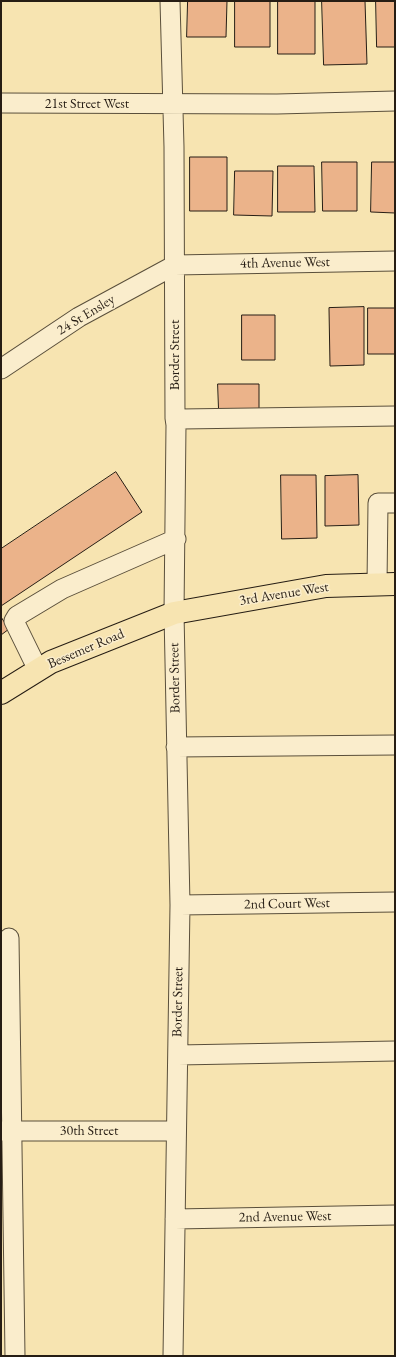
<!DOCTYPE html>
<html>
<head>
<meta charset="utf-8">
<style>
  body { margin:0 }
  #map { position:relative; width:396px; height:1357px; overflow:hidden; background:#f7e4b1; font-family:"EB Garamond",serif }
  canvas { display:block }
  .frame { position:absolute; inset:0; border:2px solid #261d14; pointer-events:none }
</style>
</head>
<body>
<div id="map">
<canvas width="396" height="1357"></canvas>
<div class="frame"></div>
</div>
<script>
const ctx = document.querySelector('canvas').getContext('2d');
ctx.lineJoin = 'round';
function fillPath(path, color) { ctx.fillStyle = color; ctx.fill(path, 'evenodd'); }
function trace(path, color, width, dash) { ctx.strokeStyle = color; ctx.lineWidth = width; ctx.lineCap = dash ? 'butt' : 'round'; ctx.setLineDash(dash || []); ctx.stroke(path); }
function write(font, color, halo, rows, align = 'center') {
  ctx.font = font + ' "EB Garamond",serif'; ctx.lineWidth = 3; ctx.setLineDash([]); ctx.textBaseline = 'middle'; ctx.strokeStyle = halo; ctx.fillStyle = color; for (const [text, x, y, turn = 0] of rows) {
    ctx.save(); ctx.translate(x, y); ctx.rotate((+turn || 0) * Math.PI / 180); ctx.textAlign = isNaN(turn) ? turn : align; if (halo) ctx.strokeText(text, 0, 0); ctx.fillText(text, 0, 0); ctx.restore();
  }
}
const building = new Path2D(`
  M 188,1 L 227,1 L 226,37 L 187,37 Z
  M 235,1 L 270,1 L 270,47 L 235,47 Z
  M 278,1 L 315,1 L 315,54 L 278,54 Z
  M 322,1 L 365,1 L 367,64 L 324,65 Z
  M 376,1 L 395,1 L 395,47 L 377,47 Z
  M 190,157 L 227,157 L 227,211 L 190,211 Z
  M 322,162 L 357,162 L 357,211 L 323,211 Z
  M 372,162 L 395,162 L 395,213 L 371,212 Z
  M 278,166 L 314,166 L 315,212 L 278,212 Z
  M 235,171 L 273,171 L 272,216 L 234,215 Z
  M 364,307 L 364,365 L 330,366 L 329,308 Z
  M 368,308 L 395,308 L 395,354 L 368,354 Z
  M 242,315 L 275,315 L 275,360 L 242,360 Z
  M 218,384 L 259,384 L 259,411 L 219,411 Z
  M 116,472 L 142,512 L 1,606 L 1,549 Z
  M 281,475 L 316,475 L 317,538 L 282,539 Z
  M 358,475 L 359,525 L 325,526 L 325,476 Z
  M 1,617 L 9,629 L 1,635 Z`);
fillPath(building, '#ebb38a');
trace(building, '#261d14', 1);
const minor = new Path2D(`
  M 170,1 L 174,147 L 175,418 L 176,425 L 174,613 L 180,905 L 173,1356
  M 1,103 L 277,104 L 395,101
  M 1,369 L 79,317 L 175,265 L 395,261
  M 175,418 L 181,419 L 395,416
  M 377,584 L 378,503 L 395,503
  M 38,670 L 14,621 L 17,616 L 62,589 L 176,539
  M 176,747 L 395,745
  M 180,905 L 395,902
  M 9,938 L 15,1356
  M 178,1055 L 395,1051
  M 1,1131 L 176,1131
  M 175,1219 L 395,1215`);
const major = new Path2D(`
  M 1,693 L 51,662 L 174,613 L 326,586 L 395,584`);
trace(minor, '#5a4f3b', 21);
trace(major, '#261d14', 24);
trace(minor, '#faedcc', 19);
trace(major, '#f7e4b1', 22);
write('14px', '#261d14', '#faedcc', [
  ["21st Street West",87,104],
  ["4th Avenue West",285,263,-1],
  ["24 St Ensley",86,315,-31],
  ["Border Street",175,355,-90],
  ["3rd Avenue West",284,594,-9],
  ["Bessemer Road",86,649,-23],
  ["Border Street",175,678,-91],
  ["2nd Court West",287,904,-1],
  ["Border Street",178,1002,-89],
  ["30th Street",89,1131],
  ["2nd Avenue West",285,1217,-1]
]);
</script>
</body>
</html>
